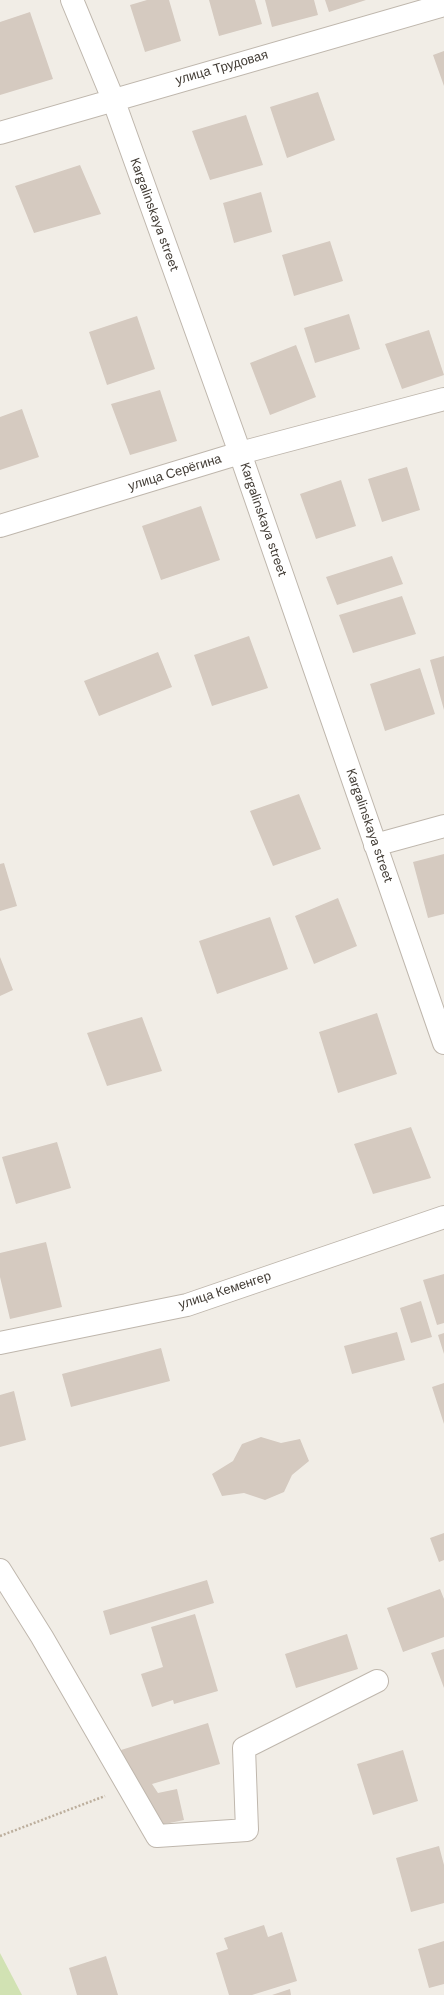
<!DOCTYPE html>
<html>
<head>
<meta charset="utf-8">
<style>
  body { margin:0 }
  canvas { display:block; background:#f1ede6 }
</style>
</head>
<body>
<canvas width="444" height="1995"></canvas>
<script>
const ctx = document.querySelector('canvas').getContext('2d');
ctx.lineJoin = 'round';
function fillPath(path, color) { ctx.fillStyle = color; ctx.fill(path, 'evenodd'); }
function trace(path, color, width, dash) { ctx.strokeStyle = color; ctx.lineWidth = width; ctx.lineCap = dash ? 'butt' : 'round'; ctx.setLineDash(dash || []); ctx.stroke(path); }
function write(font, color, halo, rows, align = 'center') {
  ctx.font = font + ' "DM Sans",sans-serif'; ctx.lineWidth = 3; ctx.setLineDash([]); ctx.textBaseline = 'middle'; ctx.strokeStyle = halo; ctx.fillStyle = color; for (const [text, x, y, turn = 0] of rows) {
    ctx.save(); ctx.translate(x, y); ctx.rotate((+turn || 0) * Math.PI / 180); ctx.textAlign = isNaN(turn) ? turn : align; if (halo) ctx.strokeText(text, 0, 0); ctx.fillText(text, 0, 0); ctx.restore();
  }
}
fillPath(new Path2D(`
  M 0,1953 L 22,1995 L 0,1995 Z`), '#d1e2b3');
fillPath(new Path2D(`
  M 147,0 L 169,0 L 181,41 L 145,52 L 130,5 Z
  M 209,0 L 255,0 L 262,24 L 219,36 Z
  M 265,0 L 314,0 L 318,15 L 272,27 Z
  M 325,0 L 366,0 L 329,12 Z
  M 30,12 L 53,79 L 0,95 L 0,22 Z
  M 444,51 L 444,86 L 433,55 Z
  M 318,92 L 335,140 L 287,158 L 270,107 Z
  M 246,115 L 263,165 L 210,180 L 192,131 Z
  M 80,165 L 101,214 L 34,233 L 15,186 Z
  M 261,192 L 272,232 L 234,243 L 223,203 Z
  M 330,241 L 343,281 L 294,296 L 282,255 Z
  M 349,314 L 360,349 L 315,363 L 304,328 Z
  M 137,316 L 155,369 L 107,385 L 89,332 Z
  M 429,330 L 444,375 L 402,389 L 385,344 Z
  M 296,345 L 316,397 L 270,415 L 250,363 Z
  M 160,390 L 177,441 L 130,455 L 111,404 Z
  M 22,409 L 39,457 L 0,470 L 0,417 Z
  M 407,467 L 420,510 L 382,522 L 368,479 Z
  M 341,480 L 356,526 L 316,539 L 300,494 Z
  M 201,506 L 220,560 L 161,580 L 142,526 Z
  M 392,556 L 403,584 L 337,605 L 326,577 Z
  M 402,596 L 416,634 L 353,653 L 339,615 Z
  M 249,636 L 268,688 L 212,706 L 194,655 Z
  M 158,652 L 172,687 L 99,716 L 84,681 Z
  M 444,656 L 444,710 L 430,660 Z
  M 420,668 L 435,714 L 385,731 L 370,684 Z
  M 299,794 L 321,849 L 273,866 L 250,811 Z
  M 444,854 L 444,914 L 428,918 L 413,862 Z
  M 4,863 L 17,906 L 0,911 L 0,864 Z
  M 338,898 L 357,946 L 314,964 L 295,916 Z
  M 270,917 L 288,969 L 217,994 L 199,941 Z
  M 0,957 L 13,990 L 0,996 Z
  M 377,1013 L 397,1074 L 338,1093 L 319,1032 Z
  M 142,1017 L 162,1071 L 107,1086 L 87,1033 Z
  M 411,1127 L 431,1178 L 373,1194 L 354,1144 Z
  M 57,1142 L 71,1188 L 16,1204 L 2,1157 Z
  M 46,1242 L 62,1307 L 10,1319 L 0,1277 L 0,1253 Z
  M 444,1274 L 444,1323 L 437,1325 L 423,1280 Z
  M 421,1301 L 432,1337 L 411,1343 L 400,1308 Z
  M 397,1332 L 405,1360 L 352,1374 L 344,1346 Z
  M 444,1333 L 444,1354 L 438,1335 Z
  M 161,1348 L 170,1381 L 71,1407 L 62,1374 Z
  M 444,1383 L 444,1424 L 432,1387 Z
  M 14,1391 L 26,1440 L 0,1447 L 0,1395 Z
  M 261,1437 L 281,1443 L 300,1439 L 309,1461 L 292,1475 L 284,1492 L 265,1500 L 244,1493 L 222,1496 L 212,1474 L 233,1461 L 242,1444 Z
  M 444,1533 L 444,1560 L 439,1562 L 430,1538 Z
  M 207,1580 L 214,1603 L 110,1635 L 103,1611 Z
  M 440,1589 L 444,1599 L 444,1637 L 403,1652 L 387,1608 Z
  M 195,1614 L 218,1691 L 174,1704 L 173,1700 L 152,1707 L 141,1674 L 163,1667 L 151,1627 Z
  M 347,1634 L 358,1669 L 296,1688 L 285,1654 Z
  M 444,1649 L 444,1688 L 431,1653 Z
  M 208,1723 L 220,1764 L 152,1784 L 158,1793 L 177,1789 L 184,1820 L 160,1825 L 138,1788 L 121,1750 Z
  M 403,1750 L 418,1801 L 373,1815 L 357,1764 Z
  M 439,1846 L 444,1865 L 444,1903 L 411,1912 L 396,1858 Z
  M 264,1925 L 268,1937 L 282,1932 L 297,1981 L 252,1995 L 229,1995 L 216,1953 L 228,1949 L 224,1938 Z
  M 444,1941 L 444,1984 L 429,1988 L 418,1949 Z
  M 106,1956 L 118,1995 L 77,1995 L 69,1968 Z
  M 290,1989 L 291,1995 L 272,1995 Z`), '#d5cac0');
const minor = new Path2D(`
  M 72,0 L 113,99 L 240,453 L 444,1043
  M 0,133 L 444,5
  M 0,526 L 240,453 L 444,399
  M 375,845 L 444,826
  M 0,1343 L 187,1305 L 444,1217
  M 0,1570 L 42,1637 L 157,1836 L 247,1830 L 244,1748 L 377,1681`);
trace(minor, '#bfb7ad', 24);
trace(new Path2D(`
  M 0,1836 L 105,1796`), '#bcae9c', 2.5, [2, 2]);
trace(minor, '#fff', 22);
write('13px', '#433d36', '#fff', [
  ["улица Трудовая",222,68,-16],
  ["Kargalinskaya street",154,215,70],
  ["улица Серёгина",175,473,-17],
  ["Kargalinskaya street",263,520,71],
  ["Kargalinskaya street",369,826,71],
  ["улица Кеменгер",225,1291,-18]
]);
</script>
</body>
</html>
